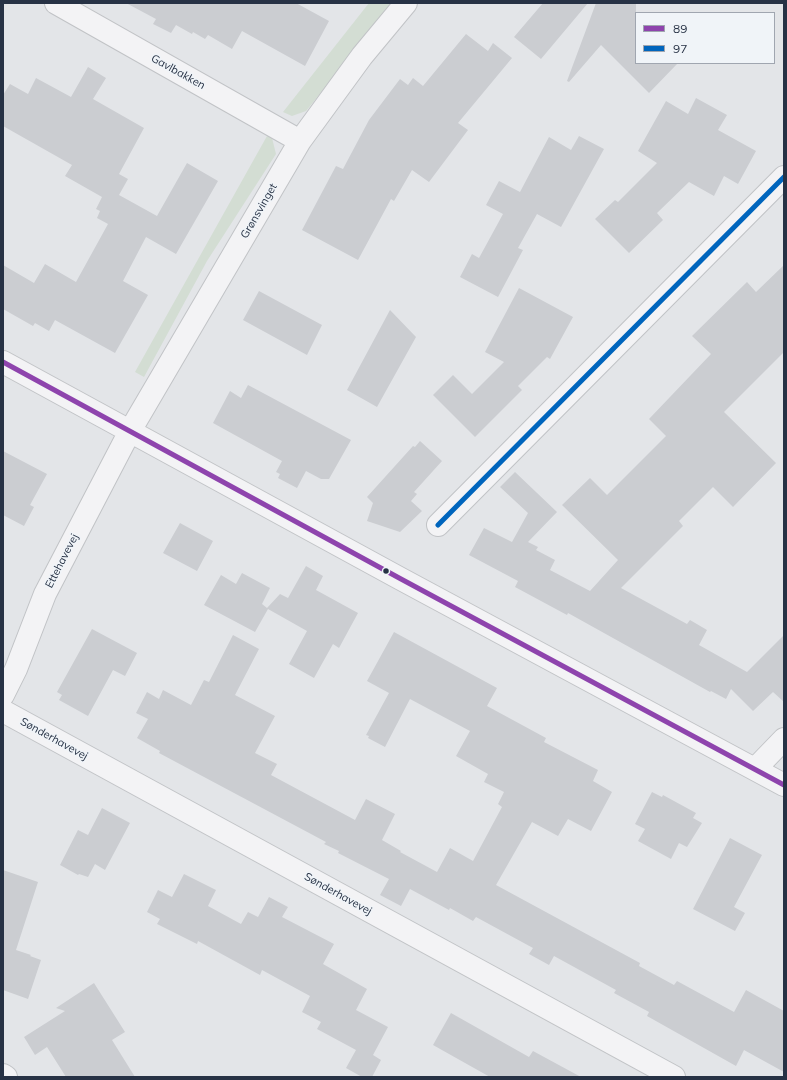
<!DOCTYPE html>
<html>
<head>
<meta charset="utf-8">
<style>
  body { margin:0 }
  #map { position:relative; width:787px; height:1080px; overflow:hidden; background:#e3e5e8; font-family:Mulish,sans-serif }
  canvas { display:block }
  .frame { position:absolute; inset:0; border:4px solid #273245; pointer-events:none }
  .legend { position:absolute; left:635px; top:12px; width:140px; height:52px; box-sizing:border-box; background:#f0f4f8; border:1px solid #a0a6b0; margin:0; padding:5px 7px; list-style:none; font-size:12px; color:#273245 }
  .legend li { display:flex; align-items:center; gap:8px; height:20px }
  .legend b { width:20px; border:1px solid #a0a6b0 }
</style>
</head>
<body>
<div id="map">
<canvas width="787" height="1080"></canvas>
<div class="frame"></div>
<ul class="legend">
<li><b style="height:5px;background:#8e44ad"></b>89</li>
<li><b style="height:5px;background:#0065bd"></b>97</li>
</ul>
</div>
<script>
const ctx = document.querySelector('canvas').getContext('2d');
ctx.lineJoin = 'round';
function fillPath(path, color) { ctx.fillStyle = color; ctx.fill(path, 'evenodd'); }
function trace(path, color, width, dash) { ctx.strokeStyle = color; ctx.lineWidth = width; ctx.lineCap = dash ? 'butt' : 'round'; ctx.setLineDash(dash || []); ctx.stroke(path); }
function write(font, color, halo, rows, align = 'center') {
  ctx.font = font + ' Mulish,sans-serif'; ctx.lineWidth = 3; ctx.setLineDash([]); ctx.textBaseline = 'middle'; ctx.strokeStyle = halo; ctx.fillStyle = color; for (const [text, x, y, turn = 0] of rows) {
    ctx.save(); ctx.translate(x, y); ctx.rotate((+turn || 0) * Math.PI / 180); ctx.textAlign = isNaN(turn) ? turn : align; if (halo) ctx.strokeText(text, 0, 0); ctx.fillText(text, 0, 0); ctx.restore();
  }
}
fillPath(new Path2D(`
  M 369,3 L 394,3 L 306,111 L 292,116 L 283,112 Z
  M 267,136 L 272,138 L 276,154 L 207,261 L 144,377 L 135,372 Z`), '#d3ddd3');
fillPath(new Path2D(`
  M 126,3 L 296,3 L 329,21 L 305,66 L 242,31 L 232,49 L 208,35 L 205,39 L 193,32 L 192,34 L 176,25 L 171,33 L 153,24 L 156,19 Z
  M 543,3 L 588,3 L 541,59 L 514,37 Z
  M 596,3 L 636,3 L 636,63 L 678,63 L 649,93 L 601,45 L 569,82 L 567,81 Z
  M 466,34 L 488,51 L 493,43 L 512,58 L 458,123 L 468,130 L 429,182 L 412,170 L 394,201 L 391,199 L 358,260 L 302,230 L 336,166 L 343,169 L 369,120 L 400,79 L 408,85 L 413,78 L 423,86 Z
  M 88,67 L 106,78 L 93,99 L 144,128 L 119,174 L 128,179 L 119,195 L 157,216 L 187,163 L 218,181 L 176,254 L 146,237 L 123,281 L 148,295 L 115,353 L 55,320 L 49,331 L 35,323 L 33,326 L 3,309 L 3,265 L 34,283 L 45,264 L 76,282 L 108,224 L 97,218 L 100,211 L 96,209 L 102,197 L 65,176 L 72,165 L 3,126 L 3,95 L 10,84 L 28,94 L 36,78 L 71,97 Z
  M 696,98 L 727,115 L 718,130 L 756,151 L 738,184 L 724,176 L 714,196 L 689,182 L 657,213 L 663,220 L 629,253 L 595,219 L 615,200 L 618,202 L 657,163 L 638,151 L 666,101 L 688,114 Z
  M 579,136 L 604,149 L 561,227 L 537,214 L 518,248 L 523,250 L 498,297 L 460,277 L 472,254 L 479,258 L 503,214 L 486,205 L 499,181 L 520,192 L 549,137 L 571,150 Z
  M 784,265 L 784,352 L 724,412 L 776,463 L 733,507 L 713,487 L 679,521 L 683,526 L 621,588 L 687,624 L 690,620 L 707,630 L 699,645 L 747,672 L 784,635 L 784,702 L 773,692 L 753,711 L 731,689 L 726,699 L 711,691 L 710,692 L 568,613 L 567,615 L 515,587 L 518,581 L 469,555 L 484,528 L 512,542 L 528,513 L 500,487 L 515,472 L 557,512 L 528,542 L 538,547 L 536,550 L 555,560 L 550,570 L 590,591 L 618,560 L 562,505 L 590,478 L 607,495 L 666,436 L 649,419 L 711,354 L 692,336 L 747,282 L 756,292 Z
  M 519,288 L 573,317 L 550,359 L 547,357 L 518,386 L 522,390 L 475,437 L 433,395 L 453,375 L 472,394 L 504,362 L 485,352 Z
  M 259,291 L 322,325 L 307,355 L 243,320 Z
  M 390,310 L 416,337 L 377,407 L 347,390 Z
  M 248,385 L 351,440 L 329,479 L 321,479 L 306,471 L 297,488 L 278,478 L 280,474 L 276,472 L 282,461 L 213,423 L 230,391 L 241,398 Z
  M 420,441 L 442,461 L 414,492 L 417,494 L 411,501 L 422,511 L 400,532 L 367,521 L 373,503 L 367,497 L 413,446 L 415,447 Z
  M 3,451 L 47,474 L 30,505 L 34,507 L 24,526 L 3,515 Z
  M 180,523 L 213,541 L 197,571 L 163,553 Z
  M 306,566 L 323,576 L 316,590 L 358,613 L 339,648 L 333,644 L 314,678 L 289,664 L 307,631 L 268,609 L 255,632 L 204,605 L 221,575 L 236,584 L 242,573 L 270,588 L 262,604 L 267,608 L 280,594 L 288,598 Z
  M 92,629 L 137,653 L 125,676 L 113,670 L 88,716 L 59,700 L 62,695 L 57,692 Z
  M 394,632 L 497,688 L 487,706 L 546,738 L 544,742 L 598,770 L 593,781 L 612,792 L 591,831 L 568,819 L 558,836 L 532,822 L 496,885 L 640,963 L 639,966 L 674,985 L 677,981 L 734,1012 L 746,990 L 784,1011 L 784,1072 L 744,1050 L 736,1066 L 647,1016 L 649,1012 L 614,993 L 616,990 L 554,956 L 549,965 L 529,954 L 533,948 L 476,917 L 473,921 L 450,908 L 449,910 L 410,889 L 401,906 L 380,895 L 389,879 L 338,853 L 339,851 L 324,844 L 326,842 L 159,753 L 160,751 L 137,738 L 148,719 L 136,713 L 147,692 L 159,699 L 163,690 L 191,705 L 204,680 L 209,682 L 233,635 L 259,649 L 235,695 L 275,716 L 255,753 L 277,764 L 271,775 L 355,820 L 366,799 L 395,814 L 382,840 L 401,851 L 400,852 L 437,872 L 450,848 L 473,861 L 502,807 L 498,804 L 504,792 L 484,782 L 488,774 L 456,756 L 470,731 L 410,699 L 385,747 L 368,738 L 369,736 L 366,735 L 389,693 L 367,681 Z
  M 652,792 L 662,797 L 663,795 L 696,813 L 693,818 L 702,823 L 687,847 L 679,843 L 671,859 L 638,841 L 645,829 L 635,824 Z
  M 102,808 L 130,823 L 105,870 L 95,864 L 88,877 L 79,874 L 78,875 L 60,865 L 78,830 L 88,835 Z
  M 730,838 L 762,855 L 734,907 L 745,913 L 735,931 L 693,909 Z
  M 3,870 L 38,882 L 16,950 L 31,955 L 30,956 L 41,960 L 28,999 L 3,990 Z
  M 184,874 L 216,890 L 208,906 L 241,924 L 248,912 L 258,917 L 269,897 L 288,907 L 282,917 L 334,944 L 323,964 L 367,989 L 356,1010 L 388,1027 L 373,1055 L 381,1060 L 372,1077 L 362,1077 L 346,1068 L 356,1050 L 317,1029 L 321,1022 L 302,1012 L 310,996 L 262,970 L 260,975 L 198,941 L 197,944 L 157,924 L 160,919 L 147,912 L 158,890 L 172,897 Z
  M 94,983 L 125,1032 L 112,1040 L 135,1077 L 66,1077 L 47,1047 L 35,1055 L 24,1037 L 65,1011 L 56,1008 Z
  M 451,1013 L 529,1057 L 533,1051 L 581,1077 L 490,1077 L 433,1045 Z`), '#cbcdd1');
const minor = new Path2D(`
  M 56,3 L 300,141
  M 3,362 L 401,579 L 784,785
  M 438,525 L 784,177
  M 3,695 L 16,669 L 45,594 L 130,431 L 300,141 L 362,56 L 406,3
  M 3,711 L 674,1077
  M 755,769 L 784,739
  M 3,1075 L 6,1077`);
trace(minor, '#c1c3c6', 24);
trace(minor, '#f3f3f5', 22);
trace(new Path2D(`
  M 3,362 L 401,579 L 784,785`), '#8e44ad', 5);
trace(new Path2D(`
  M 438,525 L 784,177`), '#0065bd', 5);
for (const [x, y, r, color] of [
  [386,571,3.5,"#273245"]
]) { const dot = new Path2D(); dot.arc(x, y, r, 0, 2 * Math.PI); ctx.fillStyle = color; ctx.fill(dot); trace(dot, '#f0f4f8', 1.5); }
write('11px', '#273245', '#f0f4f8', [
  ["Gavlbakken",178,72,29],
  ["Grønsvinget",259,211,-60],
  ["Ettehavevej",62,561,-63],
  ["Sønderhavevej",54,739,29],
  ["Sønderhavevej",338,894,29]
]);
</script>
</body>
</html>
